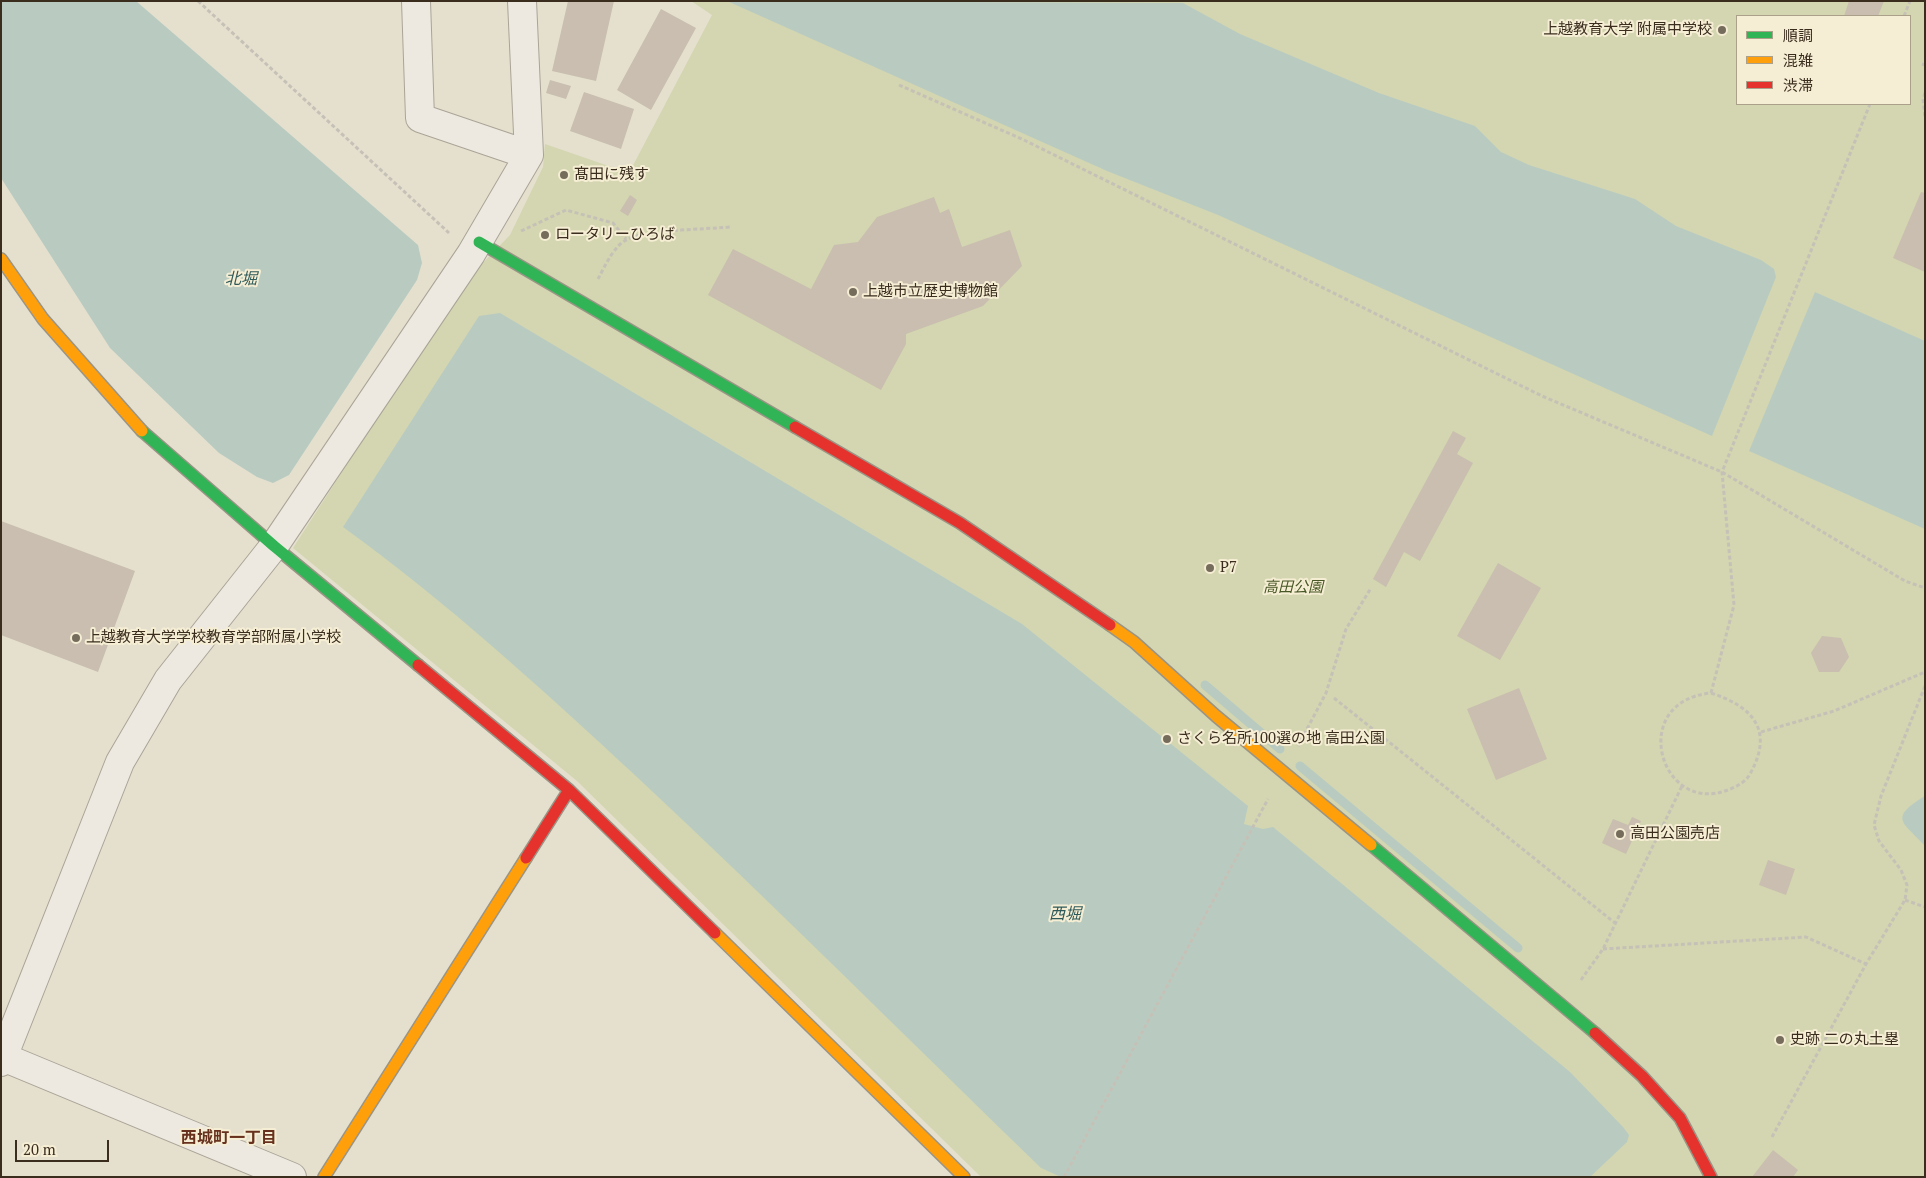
<!DOCTYPE html>
<html>
<head>
<meta charset="utf-8">
<style>
  body { margin:0 }
  #map { position:relative; width:1926px; height:1178px; overflow:hidden; background:#e5e0ce; font-family:"PT Serif","Noto Sans JP",serif }
  canvas { display:block }
  .frame { position:absolute; inset:0; border:2px solid #3a2d1e; pointer-events:none }
  .legend { position:absolute; left:1736px; top:15px; width:175px; height:90px; box-sizing:border-box; background:#f6eed4; border:1px solid #aba18b; margin:0; padding:6px 9px; list-style:none; font-size:15px; color:#3a2d1e }
  .legend li { display:flex; align-items:center; gap:10px; height:25px }
  .legend b { width:25px; border:1px solid #aba18b }
  .scale { position:absolute; left:15px; top:1140px; width:94px; height:22px; box-sizing:border-box; border:2px solid #3a2d1e; border-top:0; padding-left:6px; font-size:15px; line-height:18px; white-space:nowrap; color:#3a2d1e; -webkit-text-stroke:4px #f6eed4; paint-order:stroke }
</style>
</head>
<body>
<div id="map">
<canvas width="1926" height="1178"></canvas>
<div class="frame"></div>
<ul class="legend">
<li><b style="height:6px;background:#30b455"></b>順調</li>
<li><b style="height:6px;background:#ff9f0a"></b>混雑</li>
<li><b style="height:6px;background:#e5322d"></b>渋滞</li>
</ul>
<div class="scale">20 m</div>
</div>
<script>
const ctx = document.querySelector('canvas').getContext('2d');
ctx.lineJoin = 'round';
function fillPath(path, color) { ctx.fillStyle = color; ctx.fill(path, 'evenodd'); }
function trace(path, color, width, dash) { ctx.strokeStyle = color; ctx.lineWidth = width; ctx.lineCap = dash ? 'butt' : 'round'; ctx.setLineDash(dash || []); ctx.stroke(path); }
function write(font, color, halo, rows, align = 'center') {
  ctx.font = font + ' "PT Serif","Noto Sans JP",serif'; ctx.lineWidth = 4; ctx.setLineDash([]); ctx.textBaseline = 'middle'; ctx.strokeStyle = halo; ctx.fillStyle = color; for (const [text, x, y, turn = 0] of rows) {
    ctx.save(); ctx.translate(x, y); ctx.rotate((+turn || 0) * Math.PI / 180); ctx.textAlign = isNaN(turn) ? turn : align; if (halo) ctx.strokeText(text, 0, 0); ctx.fillText(text, 0, 0); ctx.restore();
  }
}
fillPath(new Path2D(`
  M 691,1 L 1925,1 L 1925,1177 L 981,1177 L 577,781 L 293,548 L 466,280 L 510,235 L 543,167 L 545,144 L 629,173 L 712,15 ZM 1737,16 L 1910,16 L 1910,104 L 1737,104 Z`), '#d3d6b0');
fillPath(new Path2D(`
  M 1,1 L 136,1 L 418,245 L 422,263 L 417,280 L 289,475 L 273,483 L 257,477 L 219,453 L 110,348 L 1,178 Z
  M 727,1 L 1183,3 L 1240,34 L 1379,93 L 1475,126 L 1501,152 L 1529,165 L 1635,199 L 1676,226 L 1761,260 L 1774,269 L 1776,277 L 1712,436 L 1218,215 L 1107,171 Z
  M 1815,292 L 1925,341 L 1925,529 L 1749,451 Z
  M 500,313 L 1022,624 L 1248,806 L 1244,824 L 1263,829 L 1273,827 L 1570,1072 L 1623,1127 L 1629,1135 L 1627,1142 L 1590,1177 L 1061,1177 L 1041,1168 C 907,1038 774,905 637,777 C 543,690 447,602 343,527 L 479,316 Z
  M 1925,796 L 1925,846 C 1904,822 1887,819 1925,796 Z`), '#b9cbc1');
trace(new Path2D(`
  M 1205,685 L 1280,749
  M 1300,766 L 1518,948`), '#b9cbc1', 9);
fillPath(new Path2D(`
  M 568,1 L 614,1 L 596,81 L 552,71 Z
  M 1849,1 L 1884,1 L 1878,16 L 1844,16 Z
  M 661,9 L 696,28 L 651,110 L 617,90 Z
  M 550,80 L 571,86 L 566,99 L 546,93 Z
  M 584,92 L 634,109 L 621,149 L 570,131 Z
  M 1921,192 L 1925,193 L 1925,272 L 1893,258 Z
  M 630,195 L 637,200 L 628,216 L 620,211 Z
  M 934,197 L 940,213 L 949,209 L 962,247 L 1010,230 L 1022,266 L 983,306 L 906,334 L 906,344 L 881,390 L 708,295 L 733,249 L 811,289 L 834,245 L 858,242 L 877,217 Z
  M 1453,431 L 1466,438 L 1457,454 L 1473,463 L 1420,561 L 1404,552 L 1386,587 L 1373,579 Z
  M 1,521 L 135,571 L 98,672 L 1,635 Z
  M 1498,563 L 1541,588 L 1500,660 L 1457,636 Z
  M 1822,636 L 1841,638 L 1849,657 L 1839,672 L 1819,672 L 1811,653 Z
  M 1519,688 L 1547,759 L 1496,780 L 1467,709 Z
  M 1632,817 L 1641,821 L 1626,854 L 1602,843 L 1613,819 L 1628,825 Z
  M 1768,860 L 1795,869 L 1786,895 L 1759,885 Z
  M 1773,1150 L 1798,1170 L 1793,1177 L 1752,1177 Z`), '#c9beaf');
const street = new Path2D(`
  M 416,1 L 420,118 L 529,155
  M 3,1057 L 292,1177
  M 1,1062 L 120,762 L 168,680 L 274,546 L 471,254 L 529,155 L 522,1`);
const fast = new Path2D(`
  M 479,242 L 795,427
  M 142,431 L 274,546 L 418,665
  M 1371,845 L 1595,1033`);
const slow = new Path2D(`
  M 1,259 L 43,319 L 142,431
  M 1110,625 L 1134,642 L 1216,716 L 1371,845
  M 715,933 L 964,1177
  M 324,1177 L 526,858`);
const jam = new Path2D(`
  M 795,427 L 960,523 L 1110,625
  M 418,665 L 569,790 L 715,933
  M 526,858 L 569,790
  M 1595,1033 L 1642,1076 L 1680,1118 L 1711,1177`);
trace(street, '#aaa497', 30);
trace(fast, '#9a9486', 14);
trace(slow, '#9a9486', 14);
trace(jam, '#9a9486', 14);
trace(new Path2D(`
  M 198,1 L 449,233
  M 1904,16 L 1910,1
  M 1922,64 L 1925,65
  M 899,85 L 1024,140 L 1542,396 L 1722,472 L 1905,581 L 1925,588
  M 1925,93 L 1923,99 L 1925,118
  M 521,231 L 566,210 L 613,223 L 626,239
  M 598,279 C 605,266 614,245 628,239 C 645,230 708,229 731,227
  M 1711,693 L 1734,605 L 1722,472 L 1870,104
  M 1711,693 C 1754,707 1774,731 1750,774 C 1745,783 1734,788 1725,791 C 1659,813 1628,701 1711,693 Z
  M 1334,698 L 1615,923
  M 1761,732 L 1834,711 L 1925,672
  M 1298,746 L 1326,693 L 1346,629 L 1371,588
  M 1905,900 L 1925,907
  M 1603,949 L 1806,937 L 1866,964
  M 1581,980 L 1603,949 L 1682,786
  M 1772,1137 L 1866,964 L 1905,900 L 1907,885 L 1901,870 L 1879,841 L 1874,825 L 1881,796 L 1925,686
  M 1064,1177 L 1268,799`), '#c6c1b7', 3, [4, 2.5]);
trace(street, '#ede9e0', 28);
trace(fast, '#30b455', 11);
trace(slow, '#ff9f0a', 11);
trace(jam, '#e5322d', 11);
for (const [x, y, r, color] of [
  [1722,30,5,"#766c5c"],
  [564,175,5,"#766c5c"],
  [545,235,5,"#766c5c"],
  [853,292,5,"#766c5c"],
  [1210,568,5,"#766c5c"],
  [76,638,5,"#766c5c"],
  [1167,739,5,"#766c5c"],
  [1620,834,5,"#766c5c"],
  [1780,1040,5,"#766c5c"]
]) { const dot = new Path2D(); dot.arc(x, y, r, 0, 2 * Math.PI); ctx.fillStyle = color; ctx.fill(dot); trace(dot, '#f6eed4', 2); }
write('15px', '#3a2d1e', '#f6eed4', [
  ["上越教育大学 附属中学校",1712,30,"right"],
  ["髙田に残す",574,175],
  ["ロータリーひろば",555,235],
  ["上越市立歴史博物館",863,292],
  ["P7",1220,568],
  ["上越教育大学学校教育学部附属小学校",86,638],
  ["さくら名所100選の地 高田公園",1177,739],
  ["高田公園売店",1630,834],
  ["史跡 二の丸土塁",1790,1040]
], 'left');
write('italic 15px', '#475725', '#f6eed4', [
  ["高田公園",1293,588]
]);
write('italic 16px', '#2e5a59', '#f6eed4', [
  ["北堀",241,279],
  ["西堀",1065,914]
]);
write('bold 16px', '#67311d', '#f6eed4', [
  ["西城町一丁目",229,1138]
]);
</script>
</body>
</html>
